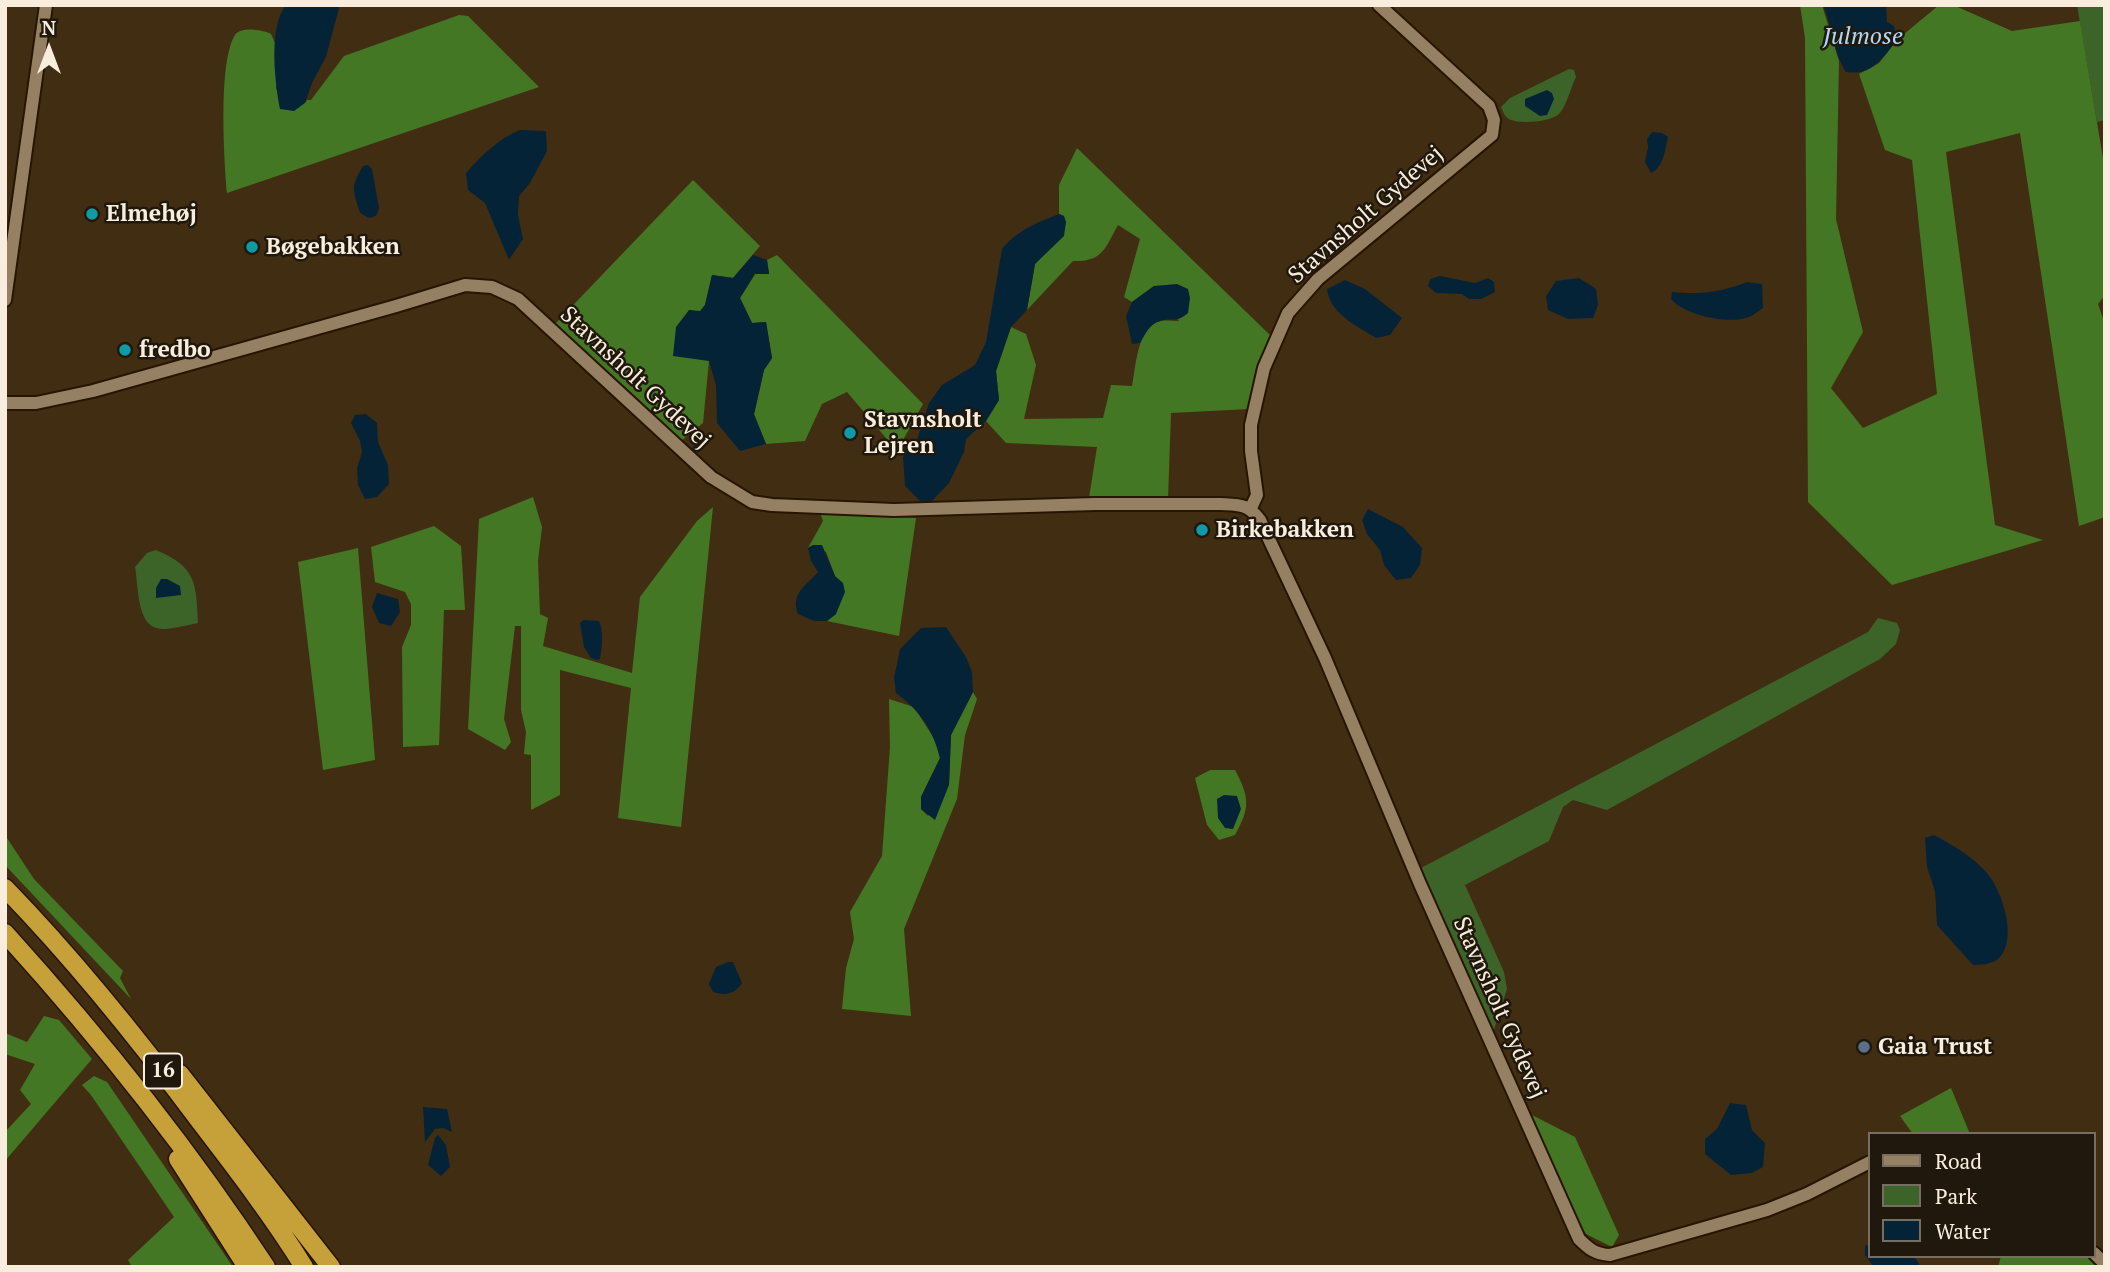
<!DOCTYPE html>
<html>
<head>
<meta charset="utf-8">
<style>
  body { margin:0 }
  #map { position:relative; width:2110px; height:1272px; overflow:hidden; background:#412e12; font-family:"PT Serif",serif }
  canvas { display:block }
  .frame { position:absolute; inset:0; border:7px solid #f9edde; pointer-events:none }
  .legend { position:absolute; left:1868px; top:1132px; width:228px; height:126px; box-sizing:border-box; background:#20180c; border:2px solid #776d60; margin:0; padding:9px 12px; list-style:none; font-size:21px; color:#f9edde }
  .legend li { display:flex; align-items:center; gap:14px; height:35px }
  .legend b { width:35px; border:2px solid #776d60 }
  .north { position:absolute; left:14px; top:14px; width:70px; height:70px; -webkit-text-stroke:5px #20180c; paint-order:stroke; rotate:0deg; font-size:19px; font-weight:700; line-height:28px; text-align:center; color:#f9edde }
  .north::after { content:''; display:block; margin:auto; width:24px; height:32px; background:#f9edde; clip-path:polygon(50% 0,100% 100%,50% 72%,0 100%) }
</style>
</head>
<body>
<div id="map">
<canvas width="2110" height="1272"></canvas>
<div class="frame"></div>
<ul class="legend">
<li><b style="height:9px;background:#968063"></b>Road</li>
<li><b style="height:19px;background:#3c6428"></b>Park</li>
<li><b style="height:19px;background:#052337"></b>Water</li>
</ul>
<div class="north">N</div>
</div>
<script>
const ctx = document.querySelector('canvas').getContext('2d');
ctx.lineJoin = 'round';
function fillPath(path, color) { ctx.fillStyle = color; ctx.fill(path, 'evenodd'); }
function trace(path, color, width, dash) { ctx.strokeStyle = color; ctx.lineWidth = width; ctx.lineCap = dash ? 'butt' : 'round'; ctx.setLineDash(dash || []); ctx.stroke(path); }
function write(font, color, halo, rows, align = 'center') {
  ctx.font = font + ' "PT Serif",serif'; ctx.lineWidth = 5; ctx.setLineDash([]); ctx.textBaseline = 'middle'; ctx.strokeStyle = halo; ctx.fillStyle = color; for (const [text, x, y, turn = 0] of rows) {
    ctx.save(); ctx.translate(x, y); ctx.rotate((+turn || 0) * Math.PI / 180); ctx.textAlign = isNaN(turn) ? turn : align; if (halo) ctx.strokeText(text, 0, 0); ctx.fillText(text, 0, 0); ctx.restore();
  }
}
fillPath(new Path2D(`
  M 2077,5 L 2105,5 L 2105,120 L 2097,122 Z
  M 1569,69 L 1574,70 L 1576,77 C 1571,87 1567,104 1560,113 C 1552,122 1522,124 1511,120 C 1505,118 1503,112 1501,107 L 1510,98 Z
  M 156,550 C 197,567 196,584 198,623 C 187,625 176,628 165,629 C 136,631 139,589 135,567 L 147,553 Z
  M 1878,618 L 1897,623 L 1900,630 L 1896,644 L 1880,659 L 1607,810 L 1573,800 L 1563,807 L 1549,841 L 1465,885 L 1504,972 L 1507,989 L 1492,1036 L 1434,907 L 1421,868 L 1868,632 Z`), '#3c6428');
fillPath(new Path2D(`
  M 1800,5 L 1822,5 L 1839,61 L 1836,219 L 1863,332 L 1831,388 L 1863,428 L 1937,394 L 1912,160 L 1885,150 L 1859,74 L 1879,63 L 1897,40 L 1939,5 L 1953,5 L 2012,31 L 2080,21 L 2105,170 L 2105,295 L 2098,304 L 2105,324 L 2105,517 L 2079,526 L 2020,133 L 1946,152 L 1995,525 L 2043,540 L 1892,585 L 1808,502 L 1805,38 Z
  M 459,15 L 468,16 L 539,87 L 227,193 C 224,159 218,62 235,35 C 241,26 263,30 271,34 L 276,45 L 276,89 L 305,103 L 307,100 L 311,100 L 344,56 Z
  M 1077,148 L 1270,335 L 1260,366 L 1249,409 L 1171,413 L 1168,499 L 1089,498 L 1097,447 L 1006,443 L 986,421 L 999,400 L 996,371 L 1011,327 L 1026,334 L 1036,365 L 1024,419 L 1103,418 L 1111,385 L 1132,386 C 1136,367 1137,325 1161,321 C 1166,320 1173,321 1179,321 L 1154,286 L 1132,302 L 1124,297 L 1140,239 L 1118,225 C 1105,248 1103,262 1073,261 L 1027,310 L 1035,264 L 1064,216 L 1059,214 L 1059,185 Z
  M 693,180 L 760,246 L 733,278 L 712,275 L 705,305 L 700,312 L 689,310 L 709,361 L 703,423 L 681,441 L 555,324 Z
  M 777,255 L 923,404 L 897,451 L 847,392 L 822,404 L 805,441 L 766,444 L 754,415 L 764,370 L 772,358 L 766,322 L 752,323 L 740,298 L 755,274 L 769,273 L 767,260 Z
  M 533,497 L 542,527 L 538,561 L 540,614 L 548,618 L 543,646 L 632,673 L 640,597 L 697,521 L 713,507 L 681,827 L 618,818 L 631,688 L 560,670 L 560,795 L 531,810 L 531,755 L 524,754 L 526,732 L 521,710 L 521,626 L 515,626 L 504,719 L 511,742 L 505,750 L 468,729 L 479,519 Z
  M 820,512 L 916,518 L 899,636 L 827,621 L 836,614 L 835,576 L 826,552 L 813,545 L 808,548 L 823,521 Z
  M 434,526 L 461,546 L 465,610 L 444,610 L 439,745 L 403,747 L 402,647 L 411,625 L 411,604 L 405,592 L 375,582 L 371,547 Z
  M 358,548 L 375,760 L 323,770 L 298,562 Z
  M 973,692 L 977,699 L 965,735 L 957,799 L 904,929 L 911,1016 L 842,1009 L 846,968 L 854,939 L 850,912 L 882,856 L 890,747 L 889,699 L 914,707 L 935,740 L 940,758 L 921,797 L 921,809 L 928,816 L 949,785 L 951,735 Z
  M 1210,770 L 1235,770 C 1250,798 1250,808 1235,835 L 1219,840 L 1207,825 L 1195,778 Z
  M 5,835 L 34,879 L 123,971 L 120,978 L 131,999 L 5,865 Z
  M 44,1016 L 59,1020 L 92,1059 L 5,1161 L 5,1132 L 31,1104 L 20,1090 L 35,1064 L 5,1054 L 5,1033 L 27,1042 Z
  M 94,1076 L 107,1082 L 233,1267 L 132,1267 L 128,1260 L 174,1217 L 91,1095 L 82,1085 Z
  M 1951,1088 L 1970,1134 L 1913,1134 L 1900,1116 Z
  M 1532,1115 L 1575,1137 L 1619,1235 L 1612,1247 L 1586,1234 L 1577,1220 L 1532,1119 Z
  M 2001,1256 L 2094,1256 L 2104,1267 L 1998,1267 Z`), '#437724');
fillPath(new Path2D(`
  M 286,5 L 337,5 L 339,8 L 326,57 L 312,83 L 305,103 L 294,111 L 280,109 C 275,83 268,27 286,5 Z
  M 1823,5 L 1886,5 L 1887,22 L 1894,26 L 1897,40 C 1882,59 1872,76 1846,72 C 1833,52 1832,27 1823,5 Z
  M 1547,90 L 1552,93 L 1554,99 L 1547,115 L 1540,116 L 1525,106 L 1525,99 Z
  M 520,130 L 546,131 L 547,151 L 530,183 L 519,196 L 518,215 L 523,239 L 509,260 L 485,203 L 468,190 L 466,173 C 481,156 499,138 520,130 Z
  M 1652,132 L 1662,133 L 1668,137 C 1665,149 1664,167 1651,173 L 1645,162 L 1648,147 L 1647,139 Z
  M 368,165 L 372,169 L 379,208 L 376,216 L 369,218 L 360,213 C 353,189 350,188 363,166 Z
  M 1059,214 L 1064,216 L 1066,222 L 1064,236 L 1035,264 L 1027,310 L 1011,327 L 996,371 L 999,400 L 986,421 L 966,439 L 964,452 L 949,483 L 930,503 L 922,503 L 905,486 L 903,457 L 917,440 L 929,403 L 942,385 L 975,365 L 986,342 L 1002,249 C 1017,230 1037,223 1059,214 Z
  M 753,255 L 767,260 L 769,274 L 755,274 L 740,298 L 752,323 L 766,322 L 772,358 L 764,370 L 754,414 L 766,444 L 740,451 L 717,423 L 716,385 L 709,361 L 673,356 L 676,327 L 689,310 L 700,311 L 705,305 L 712,275 L 733,278 Z
  M 1440,276 L 1475,283 L 1488,278 L 1494,282 L 1495,292 L 1481,299 L 1469,299 L 1462,294 L 1436,293 L 1428,286 L 1430,279 Z
  M 1579,278 L 1596,289 L 1598,305 L 1593,318 L 1568,319 L 1548,310 L 1546,296 L 1556,281 Z
  M 1345,280 L 1365,289 L 1402,318 L 1390,335 L 1376,338 C 1356,325 1330,314 1327,289 Z
  M 1747,282 L 1762,284 L 1763,308 C 1758,311 1754,315 1749,317 C 1729,325 1684,315 1671,299 L 1672,292 C 1700,295 1721,292 1747,282 Z
  M 1177,284 L 1188,289 L 1190,298 L 1188,313 C 1175,324 1174,317 1160,321 C 1150,323 1145,335 1140,343 L 1132,344 L 1126,316 L 1132,302 L 1154,286 Z
  M 366,414 L 377,423 L 378,442 L 388,465 L 389,484 L 377,497 L 365,499 L 358,485 L 357,468 L 362,452 L 360,441 L 351,423 L 355,415 Z
  M 1368,509 L 1403,527 L 1422,548 L 1420,565 L 1411,578 L 1396,580 L 1384,565 L 1380,550 L 1367,534 L 1362,520 Z
  M 813,545 L 822,545 L 835,576 L 843,583 L 845,592 L 836,614 L 827,621 L 814,621 L 798,614 C 790,593 807,585 818,572 L 811,561 L 808,548 Z
  M 161,579 L 167,579 L 180,586 L 181,595 L 156,598 L 156,588 Z
  M 377,593 L 398,599 L 400,612 L 391,626 L 379,623 L 372,607 Z
  M 584,620 L 599,621 C 604,632 602,647 600,659 L 597,660 L 591,658 L 584,647 L 580,623 Z
  M 946,627 L 966,657 L 972,672 L 973,692 L 951,735 L 949,785 L 935,820 L 921,809 L 921,797 L 940,758 C 933,729 919,710 896,693 L 894,678 L 900,649 L 921,628 Z
  M 1224,795 L 1237,796 L 1241,809 L 1233,829 L 1225,828 L 1218,818 L 1217,799 Z
  M 1934,835 C 1953,845 1973,857 1987,873 C 2002,890 2019,941 1998,959 C 1992,964 1981,965 1973,965 L 1937,925 L 1935,891 L 1927,867 L 1925,838 Z
  M 728,962 L 733,962 L 742,983 C 735,994 726,996 713,992 L 709,984 L 716,967 Z
  M 1730,1103 L 1746,1105 L 1752,1130 L 1765,1143 L 1763,1167 L 1752,1173 L 1731,1175 L 1705,1154 L 1705,1139 L 1717,1129 Z
  M 423,1107 L 447,1109 L 452,1132 L 443,1128 L 435,1129 L 425,1142 Z
  M 438,1135 L 446,1145 L 450,1167 L 441,1176 L 428,1165 L 435,1138 Z
  M 1870,1244 L 1870,1256 L 1914,1256 L 1921,1267 L 1874,1267 L 1865,1255 L 1865,1246 Z`), '#052337');
const minor = new Path2D(`
  M 5,300 L 46,5
  M 5,403 L 36,403 L 93,391 L 396,306 L 465,285 L 492,287 L 518,299 L 711,477 L 752,502 L 772,505 L 894,510 L 1095,504 L 1221,504 C 1240,505 1248,504 1260,520 L 1325,658 L 1420,884 L 1579,1239 C 1589,1249 1595,1254 1610,1255 L 1767,1210 L 1807,1194 L 1870,1162
  M 1251,508 L 1257,495 L 1251,451 L 1251,425 L 1264,368 L 1288,313 L 1318,279 L 1492,135 L 1494,120 L 1489,106 L 1379,5
  M 2094,1253 L 2105,1264`);
const highway = new Path2D(`
  M 5,888 C 76,961 140,1041 201,1123 C 237,1170 273,1217 304,1267
  M 5,933 C 100,1038 188,1148 266,1267
  M 180,1074 L 331,1267
  M 178,1159 L 247,1267`);
trace(minor, '#271500', 16);
trace(highway, '#271500', 21);
trace(minor, '#968063', 12);
trace(highway, '#c6a039', 18);
for (const [x, y, r, color] of [
  [92,214,7,"#0f9aa8"],
  [252,247,7,"#0f9aa8"],
  [125,350,7,"#0f9aa8"],
  [850,433,7,"#0f9aa8"],
  [1202,530,7,"#0f9aa8"],
  [1864,1047,7,"#5c6f8a"]
]) { const dot = new Path2D(); dot.arc(x, y, r, 0, 2 * Math.PI); ctx.fillStyle = color; ctx.fill(dot); trace(dot, '#20180c', 2.5); }
for (const [x, y, w] of [
  [163,1071,38]
]) { const box = new Path2D(); box.roundRect(x - w / 2, y - 17.5, w, 35, 5); ctx.fillStyle = '#20180c'; ctx.fill(box); trace(box, '#f9edde', 2); }
write('bold 21px', '#f9edde', null, [
  ["16",163,1071]
]);
write('bold 23px', '#f9edde', '#20180c', [
  ["Elmehøj",106,214],
  ["Bøgebakken",266,247],
  ["fredbo",139,350],
  ["Stavnsholt",864,420],
  ["Lejren",864,446],
  ["Birkebakken",1216,530],
  ["Gaia Trust",1878,1047]
], 'left');
write('23px', '#f9edde', '#20180c', [
  ["Stavnsholt Gydevej",1366,215,-41],
  ["Stavnsholt Gydevej",635,378,43],
  ["Stavnsholt Gydevej",1499,1008,66]
]);
write('italic 24px', '#aed8f8', '#20180c', [
  ["Julmose",1863,37]
]);
</script>
</body>
</html>
